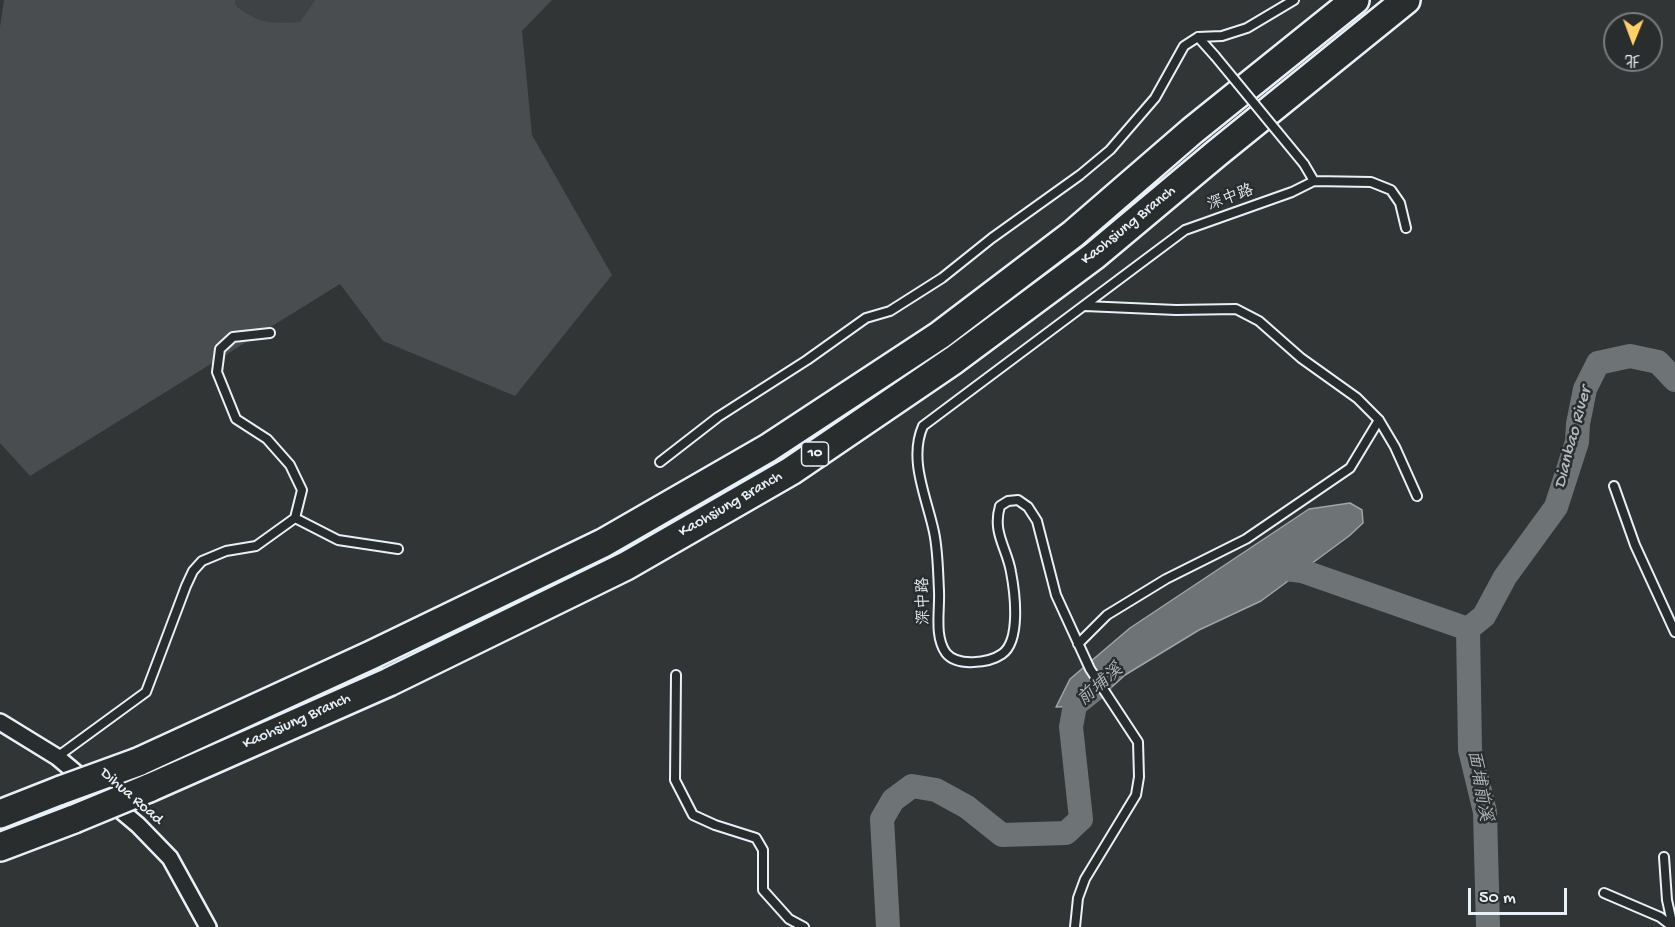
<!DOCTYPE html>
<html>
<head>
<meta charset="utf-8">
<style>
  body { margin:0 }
  #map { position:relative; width:1675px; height:927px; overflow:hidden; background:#323536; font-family:"Gochi Hand","LXGW WenKai TC",sans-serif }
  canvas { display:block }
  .north { position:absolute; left:1603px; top:12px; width:60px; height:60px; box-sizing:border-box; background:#2a2d2e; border:2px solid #767b7f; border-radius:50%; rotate:181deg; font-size:16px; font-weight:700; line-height:24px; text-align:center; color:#e8f1f8 }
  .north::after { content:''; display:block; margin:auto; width:21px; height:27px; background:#ffd166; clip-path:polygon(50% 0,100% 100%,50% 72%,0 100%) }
  .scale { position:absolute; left:1468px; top:888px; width:99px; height:27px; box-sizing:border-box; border:3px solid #e8f1f8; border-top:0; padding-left:8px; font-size:18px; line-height:21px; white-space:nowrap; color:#e8f1f8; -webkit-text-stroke:4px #2a2d2e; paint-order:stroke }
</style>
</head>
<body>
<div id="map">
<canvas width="1675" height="927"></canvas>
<div class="north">北</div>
<div class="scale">50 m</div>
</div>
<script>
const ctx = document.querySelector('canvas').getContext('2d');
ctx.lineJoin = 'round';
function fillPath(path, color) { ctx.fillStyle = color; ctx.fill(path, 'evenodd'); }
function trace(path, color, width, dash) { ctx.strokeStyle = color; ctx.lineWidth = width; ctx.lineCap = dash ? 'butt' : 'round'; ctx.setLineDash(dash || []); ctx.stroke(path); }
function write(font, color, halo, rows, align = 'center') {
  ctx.font = font + ' "Gochi Hand","LXGW WenKai TC",sans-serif'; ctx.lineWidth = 5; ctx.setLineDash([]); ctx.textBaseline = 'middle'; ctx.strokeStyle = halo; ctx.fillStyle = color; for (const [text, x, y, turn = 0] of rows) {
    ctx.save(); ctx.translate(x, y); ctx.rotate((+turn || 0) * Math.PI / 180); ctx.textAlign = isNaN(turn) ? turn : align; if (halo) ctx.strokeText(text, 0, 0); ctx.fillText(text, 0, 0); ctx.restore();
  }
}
fillPath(new Path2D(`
  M 235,0 L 315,0 L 301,22 L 267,23 L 249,15 L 236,6 Z`), '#3f4244');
fillPath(new Path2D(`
  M 4,0 L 235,0 L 236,6 C 263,25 268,23 300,22 L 315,0 L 552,0 L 522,31 L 532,135 L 612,275 L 515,396 L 383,341 L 340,284 L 30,476 L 0,443 L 0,27 Z`), '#494d4f');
const water = new Path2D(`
  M 1350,503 L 1362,510 L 1363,523 L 1349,536 L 1261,601 L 1199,630 L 1125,675 L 1091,706 L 1056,707 L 1070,679 L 1130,628 L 1309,509 Z`);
fillPath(water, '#6e7376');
trace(water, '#9fa5aa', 1.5);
trace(new Path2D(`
  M 1271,567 L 1302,571 L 1468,629
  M 888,927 L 882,819 L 893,800 L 912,786 L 936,790 L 967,807 L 1002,835 L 1066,833 L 1081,819 L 1071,727 L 1075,705 L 1100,685
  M 1488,927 L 1485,812 L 1470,750 L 1468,629 L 1484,616 L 1505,577 L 1556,507 L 1577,442 L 1578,424 L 1585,389 L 1598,363 L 1630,356 L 1658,362 L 1675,380`), '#6e7376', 24);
const service = new Path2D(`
  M 1198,37 L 1215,56
  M 1304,164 L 1314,181
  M 1085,306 L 1176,310 L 1236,309 L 1259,321 L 1301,358 L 1357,398 L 1379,420 L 1395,447 L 1417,496
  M 270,333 L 233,337 L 220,349 L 217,372 L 236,419 L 267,439 L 290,465 L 302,490 L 295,518
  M 660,462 L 718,417 L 807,360 L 866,318 L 890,311 L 942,278 L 992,238 L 1080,175 L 1110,150 L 1155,98 L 1184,46 L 1198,37 L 1222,36 L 1247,28 L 1294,0
  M 1614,486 L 1635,545 L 1675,632
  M 1078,644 L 1107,615 L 1166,579 L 1246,539 L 1350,468 L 1379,420
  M 676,675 L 675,780 L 693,815 L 715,825 L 756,838 L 763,850 L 763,890 L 789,919 L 804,927
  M 57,757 L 146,692 L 186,586 L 193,571 L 202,561 L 226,551 L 256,546 L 295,518 L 338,540 L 398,549
  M 1664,857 L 1667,900 L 1673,927
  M 1604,893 L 1660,917 L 1673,927
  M 1075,927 L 1078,898 L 1085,879 L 1136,795 L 1139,777 L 1138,742 L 1090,669 L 1056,595 L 1037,521 L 1028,507 L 1018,500 L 1008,501 L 1000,506 C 992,533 1007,548 1011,572 C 1015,593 1021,641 1002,654 C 989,663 957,667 946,653 C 934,636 940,611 939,591 C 938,572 938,551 934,532 C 927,498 908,460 923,426 L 1185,230 L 1292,192 L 1314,181 L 1371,182 L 1391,190 L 1400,203 L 1406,228`);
const minor = new Path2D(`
  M 0,722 L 57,757 L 138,825 L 170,858 L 208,927`);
const motorway = new Path2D(`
  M 138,762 L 371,655 L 603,543 L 768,448 L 940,335 L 1073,234 L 1192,131 L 1355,0
  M 149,788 L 389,682 L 626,566 L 791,471 L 954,360 L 1094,256 L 1217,153 L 1406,0
  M 0,814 L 61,790
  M 0,847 L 74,819`);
trace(service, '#e8f1f8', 12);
trace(minor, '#e8f1f8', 20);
trace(motorway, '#e8f1f8', 32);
trace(service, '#2a2d2e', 8);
trace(minor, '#2a2d2e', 15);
trace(motorway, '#2a2d2e', 27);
const serviceBridge = new Path2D(`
  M 1215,56 L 1304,164`);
const motorwayBridge = new Path2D(`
  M 61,790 L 138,762
  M 74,819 L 149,788`);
trace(serviceBridge, '#e8f1f8', 12, []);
trace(motorwayBridge, '#e8f1f8', 32, []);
trace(serviceBridge, '#2a2d2e', 8);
trace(motorwayBridge, '#2a2d2e', 27);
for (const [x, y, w] of [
  [815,454,27]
]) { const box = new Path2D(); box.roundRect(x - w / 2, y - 12, w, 24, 4.5); ctx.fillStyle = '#2a2d2e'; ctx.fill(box); trace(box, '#e8f1f8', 1.5); }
write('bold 15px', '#e8f1f8', null, [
  ["10",815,454]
]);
write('16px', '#e8f1f8', '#2a2d2e', [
  ["深中路",1231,199,-20],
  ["Kaohsiung Branch",1129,226,-39],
  ["Kaohsiung Branch",731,505,-30],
  ["深中路",925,601,-91],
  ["Kaohsiung Branch",297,722,-24],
  ["Dihua Road",131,797,41]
]);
write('italic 18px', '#b1b8be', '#2a2d2e', [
  ["Dianbao River",1574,438,-75],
  ["前埔溪",1101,686,-41],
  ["面埔前溪",1478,786,80]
]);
</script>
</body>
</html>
